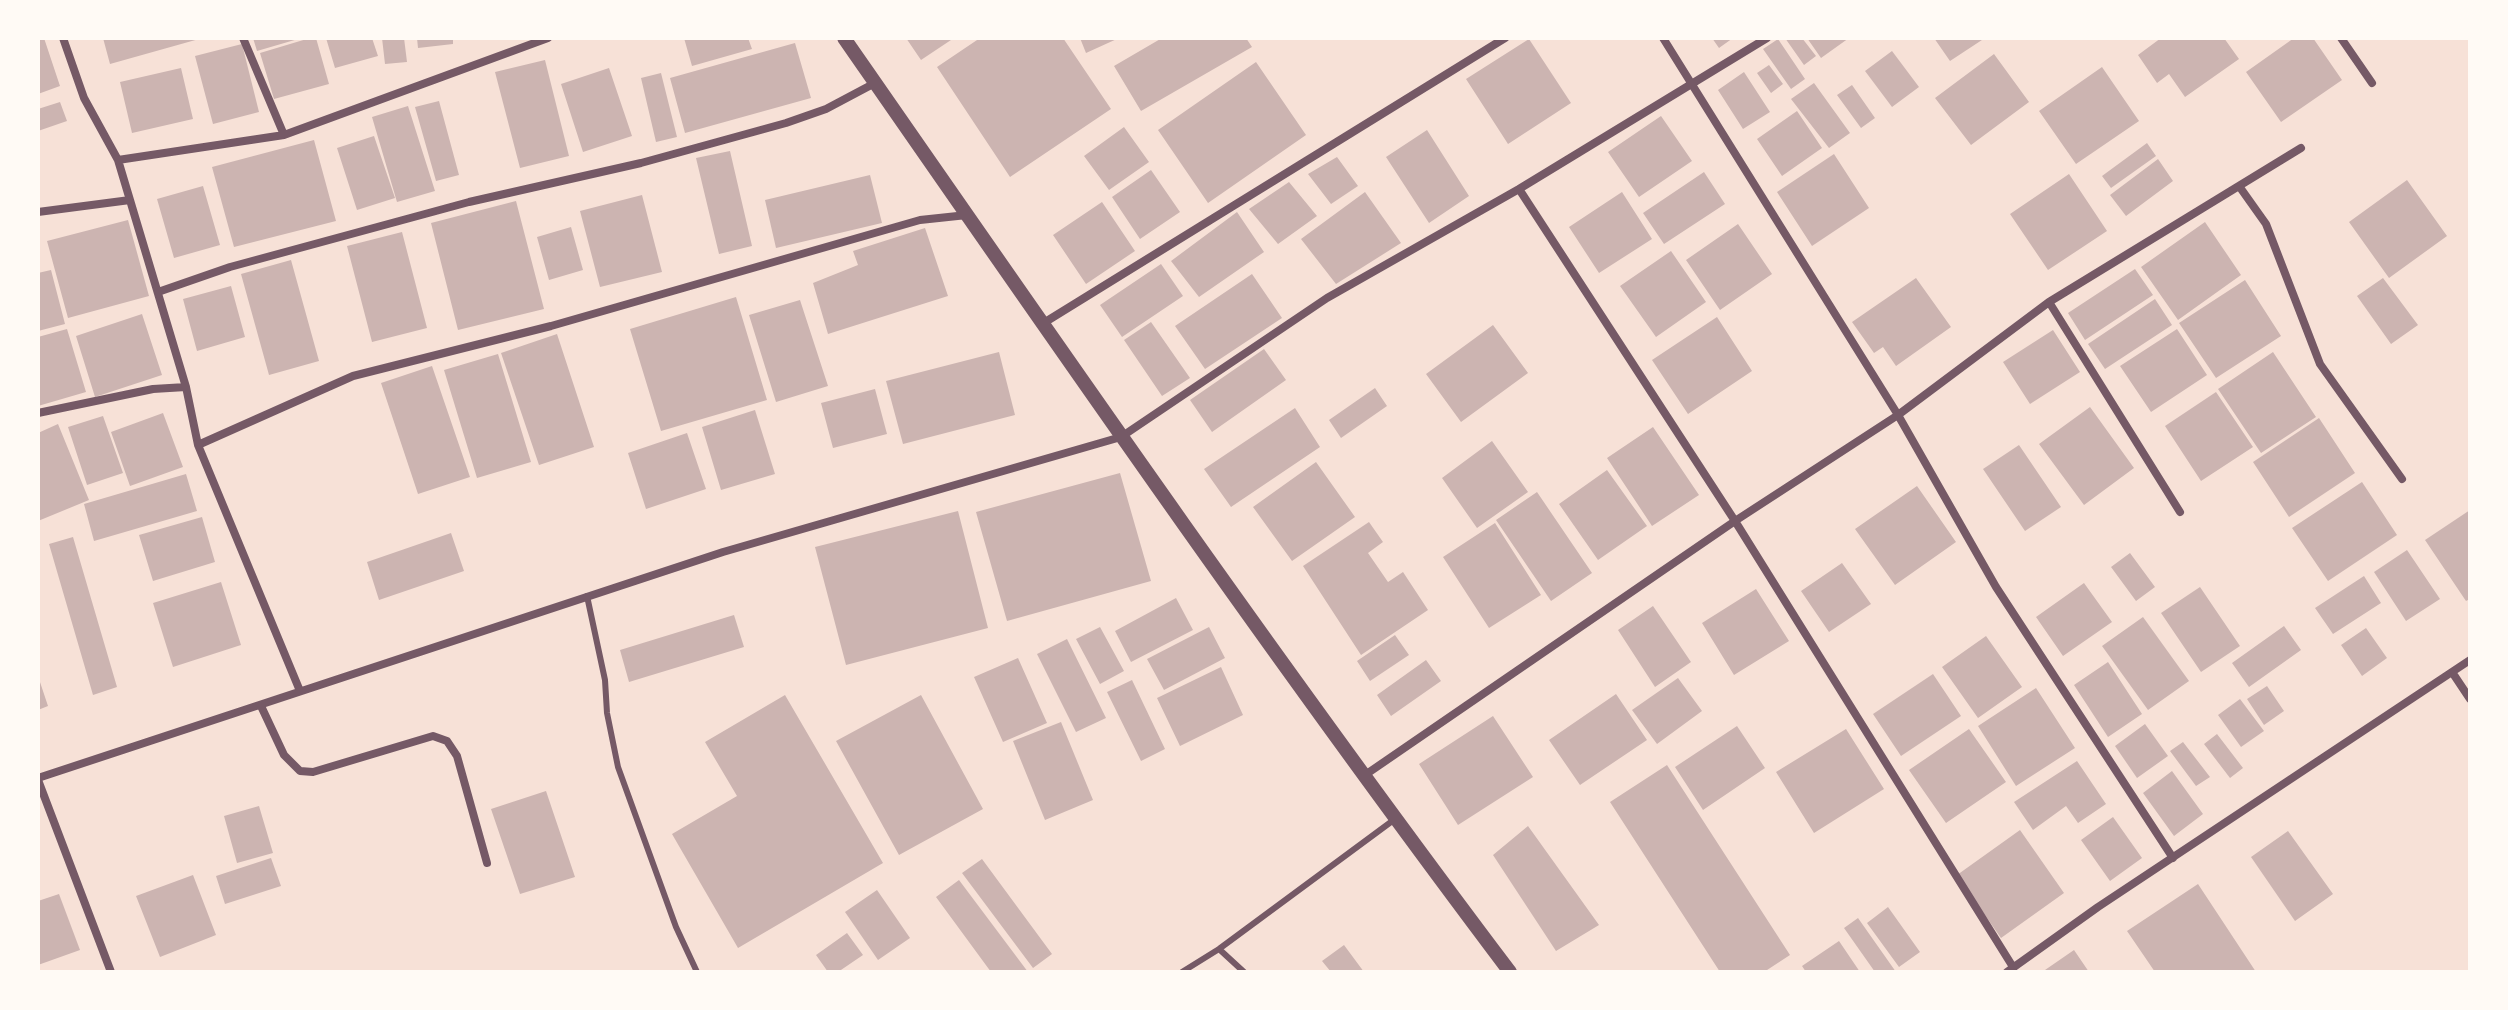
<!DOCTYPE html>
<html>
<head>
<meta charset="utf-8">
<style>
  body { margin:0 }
  #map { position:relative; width:2508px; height:1010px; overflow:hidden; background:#f7e1d7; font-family:"Fira Sans Condensed",sans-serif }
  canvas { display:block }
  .frame { position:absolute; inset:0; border:40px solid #fffaf5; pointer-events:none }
</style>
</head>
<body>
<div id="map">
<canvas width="2508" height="1010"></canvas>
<div class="frame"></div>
</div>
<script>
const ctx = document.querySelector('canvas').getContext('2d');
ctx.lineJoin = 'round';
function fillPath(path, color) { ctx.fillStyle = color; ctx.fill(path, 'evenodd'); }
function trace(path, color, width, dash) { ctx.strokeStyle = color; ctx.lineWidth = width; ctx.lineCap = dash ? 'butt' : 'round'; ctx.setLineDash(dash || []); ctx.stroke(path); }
fillPath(new Path2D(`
  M 38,38 L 44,38 L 60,86 L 38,94 Z
  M 103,38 L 199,38 L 199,39 L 110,64 Z
  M 253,38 L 298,38 L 298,39 L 257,51 Z
  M 310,38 L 316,38 L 329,84 L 274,99 L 260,53 Z
  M 326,38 L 372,38 L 378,56 L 335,68 Z
  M 382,38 L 404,38 L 407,62 L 385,64 Z
  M 417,38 L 453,38 L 453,44 L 418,48 Z
  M 684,38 L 748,38 L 752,49 L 692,66 Z
  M 906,38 L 954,38 L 921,60 Z
  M 980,38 L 1063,38 L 1111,109 L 1010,177 L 937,67 Z
  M 1080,38 L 1119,38 L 1086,53 Z
  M 1162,38 L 1246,38 L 1252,47 L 1141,111 L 1114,66 Z
  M 1712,38 L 1733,38 L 1719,48 Z
  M 1785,38 L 1802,38 L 1816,56 L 1804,65 Z
  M 1807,38 L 1849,38 L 1821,58 Z
  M 1934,38 L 1985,38 L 1950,61 Z
  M 2161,38 L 2224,38 L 2239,59 L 2185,97 L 2169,74 L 2157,83 L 2138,55 Z
  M 2294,38 L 2313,38 L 2342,80 L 2281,122 L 2246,72 Z
  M 1529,39 L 1571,103 L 1508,144 L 1466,79 Z
  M 1778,39 L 1805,79 L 1791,89 L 1763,49 Z
  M 795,43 L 811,98 L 685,133 L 670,78 Z
  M 242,44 L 259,112 L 213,124 L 195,56 Z
  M 1892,51 L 1919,87 L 1892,107 L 1865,71 Z
  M 1994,54 L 2029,102 L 1971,145 L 1935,98 Z
  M 545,60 L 569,156 L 520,168 L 495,72 Z
  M 1256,62 L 1306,135 L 1208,203 L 1158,130 Z
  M 1769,65 L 1783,84 L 1771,93 L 1757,73 Z
  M 2102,67 L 2139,121 L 2076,164 L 2039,111 Z
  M 181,68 L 193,119 L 132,133 L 120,82 Z
  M 609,68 L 632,136 L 583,152 L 561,84 Z
  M 1744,72 L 1770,112 L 1743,129 L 1718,90 Z
  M 661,73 L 677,137 L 656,142 L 641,78 Z
  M 1814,83 L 1850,133 L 1829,148 L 1791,99 Z
  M 1852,85 L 1875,118 L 1861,128 L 1837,95 Z
  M 439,101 L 459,175 L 436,181 L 415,107 Z
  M 60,102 L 67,121 L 38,131 L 38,109 Z
  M 408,106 L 435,191 L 397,202 L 372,117 Z
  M 1797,111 L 1822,148 L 1782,176 L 1757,139 Z
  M 1661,116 L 1692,161 L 1639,197 L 1608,152 Z
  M 1124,127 L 1149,162 L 1109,190 L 1084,156 Z
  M 1427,130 L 1469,196 L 1429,223 L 1386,157 Z
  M 374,136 L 395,198 L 357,210 L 337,148 Z
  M 314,140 L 336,221 L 234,247 L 212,167 Z
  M 2147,143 L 2156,156 L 2111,188 L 2102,176 Z
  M 730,151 L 752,246 L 719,254 L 696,158 Z
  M 1834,154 L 1869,208 L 1812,246 L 1777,192 Z
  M 1337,157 L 1358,186 L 1331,204 L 1308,174 Z
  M 2158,159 L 2173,181 L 2126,216 L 2110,195 Z
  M 1151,170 L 1180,212 L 1140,239 L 1112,197 Z
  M 1704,172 L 1725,204 L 1664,244 L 1643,213 Z
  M 2069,174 L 2107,231 L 2048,270 L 2010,214 Z
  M 870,175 L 882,223 L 776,248 L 765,200 Z
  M 2407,180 L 2447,236 L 2389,278 L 2349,222 Z
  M 1289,182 L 1317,216 L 1278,244 L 1249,209 Z
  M 203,186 L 220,245 L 174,258 L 157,199 Z
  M 1365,192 L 1401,243 L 1336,284 L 1301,239 Z
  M 1622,192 L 1652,239 L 1599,273 L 1569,227 Z
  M 642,195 L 662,272 L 600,287 L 580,211 Z
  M 516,201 L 544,309 L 458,330 L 431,223 Z
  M 1102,202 L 1135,251 L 1086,284 L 1053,235 Z
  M 1237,212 L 1264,252 L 1199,297 L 1171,261 Z
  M 128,220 L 149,296 L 68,318 L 47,241 Z
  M 2205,222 L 2241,275 L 2178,320 L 2141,267 Z
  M 1738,224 L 1772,274 L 1720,310 L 1686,260 Z
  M 571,227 L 583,270 L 549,280 L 537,237 Z
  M 925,228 L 948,296 L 828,334 L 813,283 L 858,265 L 853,251 Z
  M 402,232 L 427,328 L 372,342 L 347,246 Z
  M 1671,251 L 1706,302 L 1656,337 L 1620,286 Z
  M 291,260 L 319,361 L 269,375 L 241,274 Z
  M 1161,264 L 1183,296 L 1122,337 L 1100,305 Z
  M 2135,269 L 2153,295 L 2085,340 L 2068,313 Z
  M 51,270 L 65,324 L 38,331 L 38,273 Z
  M 1252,274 L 1282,318 L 1205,369 L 1175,326 Z
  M 1916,278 L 1951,327 L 1896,366 L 1883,347 L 1874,353 L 1852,322 Z
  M 2383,278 L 2418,325 L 2391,344 L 2357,296 Z
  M 2245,280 L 2281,336 L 2216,378 L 2179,323 Z
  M 231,286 L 245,337 L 197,351 L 183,299 Z
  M 736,297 L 767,400 L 661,431 L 630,329 Z
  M 2155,299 L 2172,325 L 2105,369 L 2088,344 Z
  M 800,300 L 828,386 L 776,402 L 749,315 Z
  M 142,314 L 162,375 L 95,397 L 76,336 Z
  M 1717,317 L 1752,371 L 1688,414 L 1652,360 Z
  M 1151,322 L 1190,378 L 1162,396 L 1124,340 Z
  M 1493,325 L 1528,373 L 1461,422 L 1426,374 Z
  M 67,329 L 86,392 L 38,406 L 38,337 Z
  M 2177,329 L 2207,375 L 2151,412 L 2120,366 Z
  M 2053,330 L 2080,372 L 2030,404 L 2003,362 Z
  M 557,334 L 594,447 L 539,465 L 501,353 Z
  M 1264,349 L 1286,380 L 1212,432 L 1190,400 Z
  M 999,352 L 1015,415 L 903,444 L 886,381 Z
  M 2273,352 L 2316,417 L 2261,453 L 2218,389 Z
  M 498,354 L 531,462 L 477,478 L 444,370 Z
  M 432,366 L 470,477 L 418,494 L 381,383 Z
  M 1375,388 L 1387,406 L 1341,438 L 1329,420 Z
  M 875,389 L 887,434 L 833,448 L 821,403 Z
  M 2216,392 L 2253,447 L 2201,481 L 2165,426 Z
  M 2090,407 L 2134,468 L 2084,505 L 2039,444 Z
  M 1295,408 L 1320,447 L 1231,507 L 1204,469 Z
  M 755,410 L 775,474 L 721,490 L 702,427 Z
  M 163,413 L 183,467 L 130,486 L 111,432 Z
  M 103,416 L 123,473 L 87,485 L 68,427 Z
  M 2319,418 L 2355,473 L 2289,517 L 2253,462 Z
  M 58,424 L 89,500 L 38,521 L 38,433 Z
  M 1653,427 L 1699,495 L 1652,526 L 1607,458 Z
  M 687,433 L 706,489 L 646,509 L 628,453 Z
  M 1492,441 L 1528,492 L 1477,528 L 1442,478 Z
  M 2019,445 L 2061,507 L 2025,531 L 1983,469 Z
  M 1316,462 L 1355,517 L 1292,561 L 1253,507 Z
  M 1607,470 L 1647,526 L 1598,560 L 1559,504 Z
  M 1120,473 L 1151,581 L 1007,621 L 976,512 Z
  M 186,474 L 197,511 L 94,541 L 84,504 Z
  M 2362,482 L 2397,535 L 2328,581 L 2292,528 Z
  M 1917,486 L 1956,542 L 1895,585 L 1855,529 Z
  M 1537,492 L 1592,573 L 1551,601 L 1496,520 Z
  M 2470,510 L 2470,599 L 2466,601 L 2425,540 Z
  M 958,511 L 988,628 L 846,665 L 815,547 Z
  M 202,517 L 215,562 L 153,581 L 139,535 Z
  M 1369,522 L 1383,542 L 1368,553 L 1388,582 L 1403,572 L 1428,610 L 1361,655 L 1303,566 Z
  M 1495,523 L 1541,595 L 1489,628 L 1443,557 Z
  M 451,533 L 464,571 L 379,600 L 367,562 Z
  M 73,537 L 117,687 L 93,695 L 49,544 Z
  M 2407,550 L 2440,599 L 2406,621 L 2374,572 Z
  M 2130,553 L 2155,587 L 2136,601 L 2111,567 Z
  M 1842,563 L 1871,604 L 1829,632 L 1801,591 Z
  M 2364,576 L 2381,603 L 2333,634 L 2315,608 Z
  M 221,582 L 241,645 L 173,667 L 153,603 Z
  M 2084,583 L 2112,622 L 2063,656 L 2036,617 Z
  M 2200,587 L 2240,646 L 2201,672 L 2161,613 Z
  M 1756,589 L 1789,641 L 1734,675 L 1702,623 Z
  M 1176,598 L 1193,630 L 1131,662 L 1115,631 Z
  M 1653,606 L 1691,662 L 1655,687 L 1618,630 Z
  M 734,615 L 744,647 L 629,682 L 620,650 Z
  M 2143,617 L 2189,681 L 2148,710 L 2102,646 Z
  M 2284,626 L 2301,650 L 2249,687 L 2232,663 Z
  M 1100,627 L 1124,671 L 1100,684 L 1076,639 Z
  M 1209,627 L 1225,658 L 1164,690 L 1147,659 Z
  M 2366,628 L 2387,658 L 2362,676 L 2341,645 Z
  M 1395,635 L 1409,655 L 1370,681 L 1357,661 Z
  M 1986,636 L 2022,687 L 1978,718 L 1942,667 Z
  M 1067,639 L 1106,718 L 1076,732 L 1037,654 Z
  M 1018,658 L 1047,723 L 1003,742 L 974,677 Z
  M 1426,660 L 1441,681 L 1391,716 L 1377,695 Z
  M 2108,662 L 2142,714 L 2108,737 L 2074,685 Z
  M 1221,667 L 1243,715 L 1180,746 L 1157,698 Z
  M 1933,674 L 1961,716 L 1901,756 L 1873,714 Z
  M 38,676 L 48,706 L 38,710 Z
  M 1678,678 L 1702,711 L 1657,744 L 1632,710 Z
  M 1132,680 L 1165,749 L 1141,761 L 1107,692 Z
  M 2267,686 L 2284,711 L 2264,725 L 2247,699 Z
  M 2036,688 L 2075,748 L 2016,786 L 1978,726 Z
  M 1616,694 L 1647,740 L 1580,785 L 1549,740 Z
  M 785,695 L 883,863 L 738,948 L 672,834 L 737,796 L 705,742 Z
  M 921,695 L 983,809 L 899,855 L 836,741 Z
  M 2240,699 L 2264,731 L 2241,747 L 2218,715 Z
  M 1493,716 L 1533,777 L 1458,825 L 1419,764 Z
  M 1061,722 L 1093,800 L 1045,820 L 1013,741 Z
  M 2145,724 L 2168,756 L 2137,778 L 2115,746 Z
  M 1737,726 L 1765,768 L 1703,810 L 1675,767 Z
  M 1846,729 L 1884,789 L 1814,833 L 1776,772 Z
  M 1969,729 L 2006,782 L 1946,823 L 1909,770 Z
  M 2217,734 L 2243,768 L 2230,778 L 2204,744 Z
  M 2183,742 L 2210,777 L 2196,786 L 2170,751 Z
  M 2077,761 L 2106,804 L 2078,823 L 2066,806 L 2033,830 L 2014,802 Z
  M 1667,765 L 1790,955 L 1764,972 L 1720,972 L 1610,802 Z
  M 2172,771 L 2203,814 L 2174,836 L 2143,793 Z
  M 546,791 L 575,877 L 520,894 L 491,809 Z
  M 259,806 L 273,853 L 237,863 L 224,816 Z
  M 2113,817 L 2142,858 L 2110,881 L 2081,840 Z
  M 1528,826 L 1599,925 L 1556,951 L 1493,855 Z
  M 2020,830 L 2064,893 L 2001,938 L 1957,875 Z
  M 2288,831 L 2333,894 L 2295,921 L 2251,857 Z
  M 271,858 L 281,886 L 225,904 L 216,876 Z
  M 982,859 L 1052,954 L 1033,968 L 962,873 Z
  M 193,875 L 216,935 L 160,957 L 136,896 Z
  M 959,880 L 1028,972 L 991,972 L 936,897 Z
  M 2198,884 L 2256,972 L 2155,972 L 2127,931 Z
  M 877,890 L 910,938 L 878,960 L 845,912 Z
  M 59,894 L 80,950 L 38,965 L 38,901 Z
  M 1888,907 L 1920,952 L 1899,967 L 1867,923 Z
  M 1858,918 L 1896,972 L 1875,972 L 1844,928 Z
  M 847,933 L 863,955 L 838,972 L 828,972 L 816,955 Z
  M 1839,941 L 1860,972 L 1806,972 L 1802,966 Z
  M 1344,945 L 1364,972 L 1331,972 L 1322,961 Z
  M 2074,950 L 2089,972 L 2047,972 L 2045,970 Z`), '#ccb4b1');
trace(new Path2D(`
  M 587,596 L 605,680 L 607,713 L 618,767 L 676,927 L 697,972
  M 1219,949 L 1244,972
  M 1182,972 L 1219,949 L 1395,819`), '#755966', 6);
trace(new Path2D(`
  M 63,38 L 84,98 L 118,160 L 186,387 L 198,445 L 300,691
  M 243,38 L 284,135
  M 1663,38 L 1898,415 L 1996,587 L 2173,858
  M 2341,38 L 2372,83
  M 118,160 L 284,135 L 548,38
  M 2239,186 L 2266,224 L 2320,364 L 2402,479
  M 1519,189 L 1735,521 L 2013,967
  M 38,212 L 130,200
  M 158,292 L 230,267 L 469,202 L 641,163 L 786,123 L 826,109 L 875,83
  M 2049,302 L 2180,512
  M 1042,324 L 1505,38
  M 38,413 L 153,389 L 186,387
  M 198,445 L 353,376 L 551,326 L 920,220 L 967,215
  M 2452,672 L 2470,699
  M 261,706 L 284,755 L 300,771 L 313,772 L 433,736 L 447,741 L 457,756 L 487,863
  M 1365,775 L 1735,521 L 1898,415 L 2049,302 L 2301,148
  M 38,778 L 723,552 L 1121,437 L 1327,298 L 1519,189 L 1767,38
  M 38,780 L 111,972
  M 2007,972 L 2098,907 L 2470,660`), '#755966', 8);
trace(new Path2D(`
  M 844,38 C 1062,352 1280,667 1510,972`), '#755966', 14);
</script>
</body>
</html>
